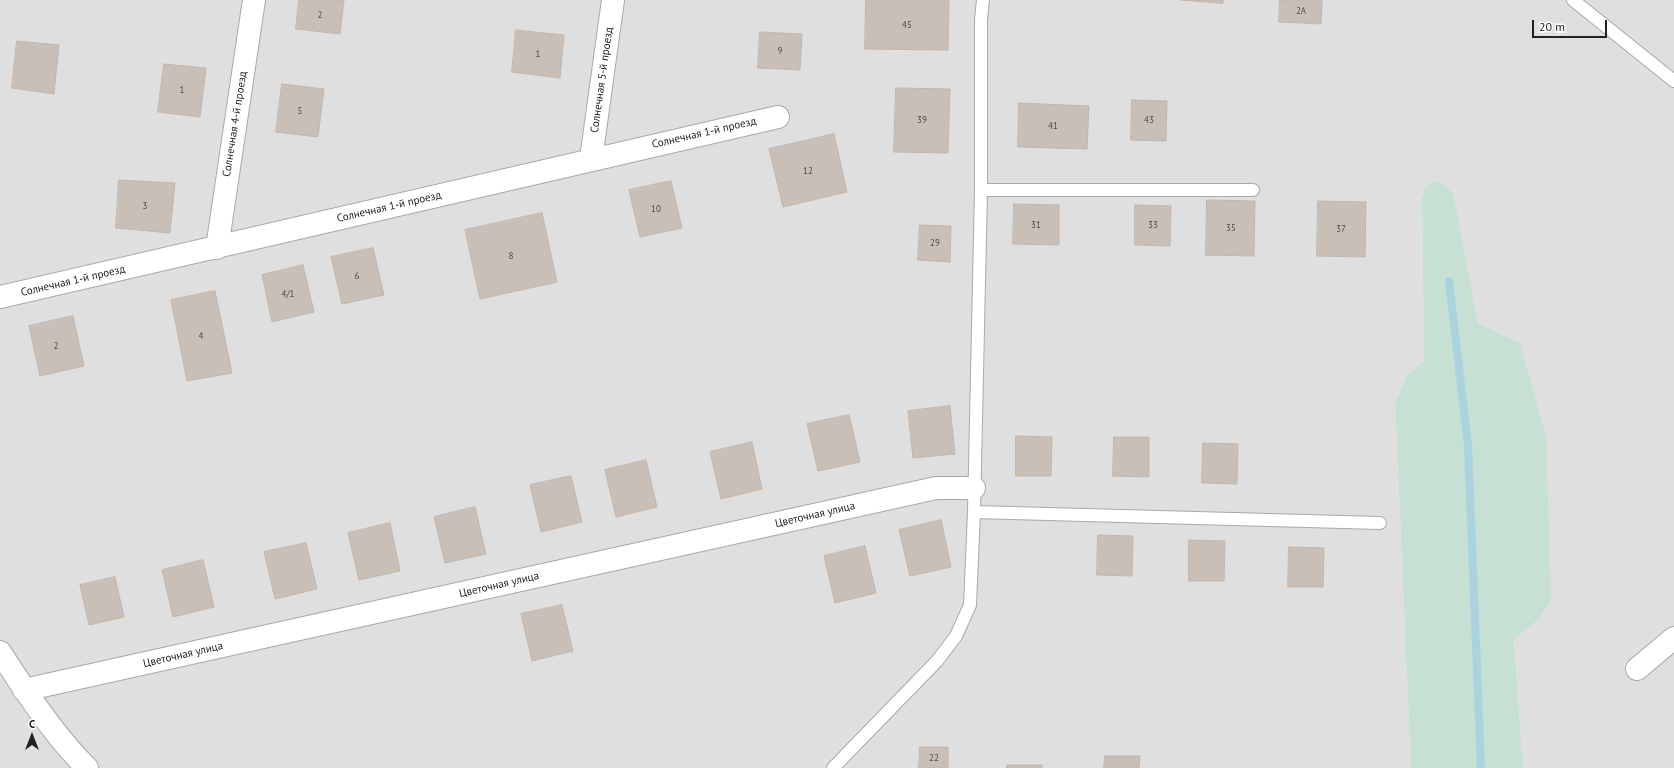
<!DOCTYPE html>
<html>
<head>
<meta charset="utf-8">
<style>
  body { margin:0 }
  #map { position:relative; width:1674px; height:768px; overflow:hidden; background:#f2efe9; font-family:"PT Sans",sans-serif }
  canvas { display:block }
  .north { position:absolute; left:12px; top:716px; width:40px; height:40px; -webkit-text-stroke:3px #fff; paint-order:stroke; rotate:0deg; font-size:11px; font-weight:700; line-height:16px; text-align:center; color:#222 }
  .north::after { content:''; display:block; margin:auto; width:14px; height:18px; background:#222; clip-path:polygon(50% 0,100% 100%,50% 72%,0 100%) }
  .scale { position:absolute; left:1532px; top:20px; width:75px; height:18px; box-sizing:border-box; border:2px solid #222; border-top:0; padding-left:5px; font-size:12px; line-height:14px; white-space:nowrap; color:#222; -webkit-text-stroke:3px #fff; paint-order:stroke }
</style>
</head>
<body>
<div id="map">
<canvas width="1674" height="768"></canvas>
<div class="north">С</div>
<div class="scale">20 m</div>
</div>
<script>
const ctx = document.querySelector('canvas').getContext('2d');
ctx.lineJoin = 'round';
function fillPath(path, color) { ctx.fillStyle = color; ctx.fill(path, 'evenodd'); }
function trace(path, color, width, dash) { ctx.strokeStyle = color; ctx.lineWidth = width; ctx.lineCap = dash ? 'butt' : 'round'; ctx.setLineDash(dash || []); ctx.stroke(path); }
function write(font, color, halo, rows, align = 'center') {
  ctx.font = font + ' "PT Sans",sans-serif'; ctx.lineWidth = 4; ctx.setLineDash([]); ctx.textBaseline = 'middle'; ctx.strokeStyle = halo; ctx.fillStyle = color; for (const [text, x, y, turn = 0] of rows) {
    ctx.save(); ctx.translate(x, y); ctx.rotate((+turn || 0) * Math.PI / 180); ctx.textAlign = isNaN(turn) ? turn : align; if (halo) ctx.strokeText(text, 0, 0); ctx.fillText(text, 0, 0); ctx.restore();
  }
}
fillPath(new Path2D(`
  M 0,0 L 1674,0 L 1674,768 L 1523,768 L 1514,638 L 1538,620 L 1520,343 L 1478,323 L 1454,196 L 1422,198 L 1424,361 L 1408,374 L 1395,404 L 1411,768 L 0,768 Z`), '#e0dfdf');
fillPath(new Path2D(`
  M 1435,181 L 1447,187 L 1454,196 L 1478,323 L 1520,343 L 1546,436 L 1551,599 L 1538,620 L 1514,639 L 1523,768 L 1411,768 L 1395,403 L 1408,374 L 1424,361 L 1422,198 L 1426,187 Z`), '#c6e0d4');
trace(new Path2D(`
  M 1449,281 L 1468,446 L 1481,768`), '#aad3df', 8);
const building = new Path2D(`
  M 299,0 L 344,0 L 340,34 L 296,29 Z
  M 866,0 L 949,0 L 948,50 L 865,49 Z
  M 1181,0 L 1223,0 L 1223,3 Z
  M 1280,0 L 1322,0 L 1321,24 L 1279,22 Z
  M 516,30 L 564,35 L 560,78 L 512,72 Z
  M 760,32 L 802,34 L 800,70 L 758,68 Z
  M 17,41 L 59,45 L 54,94 L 12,88 Z
  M 164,64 L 206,68 L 200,117 L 158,112 Z
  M 282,84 L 324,89 L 318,137 L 276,132 Z
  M 896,88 L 950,89 L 948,153 L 894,152 Z
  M 1132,100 L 1167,101 L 1166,141 L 1131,140 Z
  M 1019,103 L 1089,106 L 1087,149 L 1018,147 Z
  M 834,134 L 847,192 L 783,207 L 769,149 Z
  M 119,180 L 175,183 L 170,233 L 116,228 Z
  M 671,181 L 682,228 L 640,237 L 629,190 Z
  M 1207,200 L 1255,201 L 1254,256 L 1206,255 Z
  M 1318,201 L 1366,202 L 1365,257 L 1317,256 Z
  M 1014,204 L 1059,205 L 1059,245 L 1013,244 Z
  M 1135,205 L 1171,206 L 1170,246 L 1135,245 Z
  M 542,213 L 557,282 L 480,299 L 465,230 Z
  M 920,225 L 951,226 L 950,262 L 918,260 Z
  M 373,248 L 384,295 L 342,304 L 331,257 Z
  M 303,265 L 314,312 L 272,322 L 262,275 Z
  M 215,291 L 232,373 L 187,381 L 171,300 Z
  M 73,316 L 84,366 L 40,376 L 29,326 Z
  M 950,406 L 955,454 L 913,458 L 908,411 Z
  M 849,415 L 860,462 L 818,471 L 807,424 Z
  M 1016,436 L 1052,437 L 1051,476 L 1016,476 Z
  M 1114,437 L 1149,437 L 1149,477 L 1113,476 Z
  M 752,442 L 762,489 L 721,499 L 710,452 Z
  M 1203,443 L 1238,444 L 1237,484 L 1202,483 Z
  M 646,460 L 657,507 L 616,517 L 605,470 Z
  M 571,476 L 582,522 L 541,532 L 530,485 Z
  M 475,507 L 486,554 L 445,563 L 434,517 Z
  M 941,520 L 951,567 L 910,576 L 899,530 Z
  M 390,523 L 400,571 L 359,580 L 348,533 Z
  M 1098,535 L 1133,536 L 1132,576 L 1097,575 Z
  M 1189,540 L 1225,541 L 1224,581 L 1189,581 Z
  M 306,543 L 317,589 L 275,599 L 264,552 Z
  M 865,546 L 876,593 L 835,603 L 824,556 Z
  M 1289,547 L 1324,548 L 1323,587 L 1288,587 Z
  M 203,560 L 214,607 L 173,617 L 162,570 Z
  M 115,577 L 124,617 L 89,625 L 80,585 Z
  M 562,605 L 573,651 L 532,661 L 521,614 Z
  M 920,747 L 948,747 L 948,768 L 919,768 Z
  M 1105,756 L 1140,756 L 1139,768 L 1104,768 Z
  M 1007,765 L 1042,765 L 1042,768 L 1007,768 Z`);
fillPath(building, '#c7bfb8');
trace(building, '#c4b6ab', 1);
const lane = new Path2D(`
  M 1573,0 L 1674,81
  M 981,190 L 1253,190
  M 974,512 L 1380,523
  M 833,768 L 937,661 L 956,636 L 970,605 L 974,512 L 981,190 L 981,20 L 983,0`);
const street = new Path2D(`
  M 591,159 L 613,0
  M 217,248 L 254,0
  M 0,297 L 778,117
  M 0,652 C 26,692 53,734 87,768
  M 1637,669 L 1674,638
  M 24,690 L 936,488 L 974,488`);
trace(lane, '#a9a9a9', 14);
trace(street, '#a9a9a9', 24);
trace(lane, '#fff', 12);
trace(street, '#fff', 22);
write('9px', '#4b4948', null, [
  ["2А",1301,11],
  ["2",320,15],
  ["45",907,25],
  ["9",780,51],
  ["1",538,54],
  ["1",182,90],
  ["5",300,111],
  ["39",922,120],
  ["43",1149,120],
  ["41",1053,126],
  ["12",808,171],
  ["3",145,206],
  ["10",656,209],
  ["31",1036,225],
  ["33",1153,225],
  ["35",1231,228],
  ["37",1341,229],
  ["29",935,243],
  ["8",511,256],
  ["6",357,276],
  ["4/1",288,294],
  ["4",201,336],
  ["2",56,346],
  ["22",934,758]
]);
write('11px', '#222', '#fff', [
  ["Солнечная 5-й проезд",602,80,-82],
  ["Солнечная 4-й проезд",235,124,-81],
  ["Солнечная 1-й проезд",704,133,-13],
  ["Солнечная 1-й проезд",389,207,-13],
  ["Солнечная 1-й проезд",73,281,-13],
  ["Цветочная улица",815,515,-13],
  ["Цветочная улица",499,585,-13],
  ["Цветочная улица",183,655,-13]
]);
</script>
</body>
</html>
